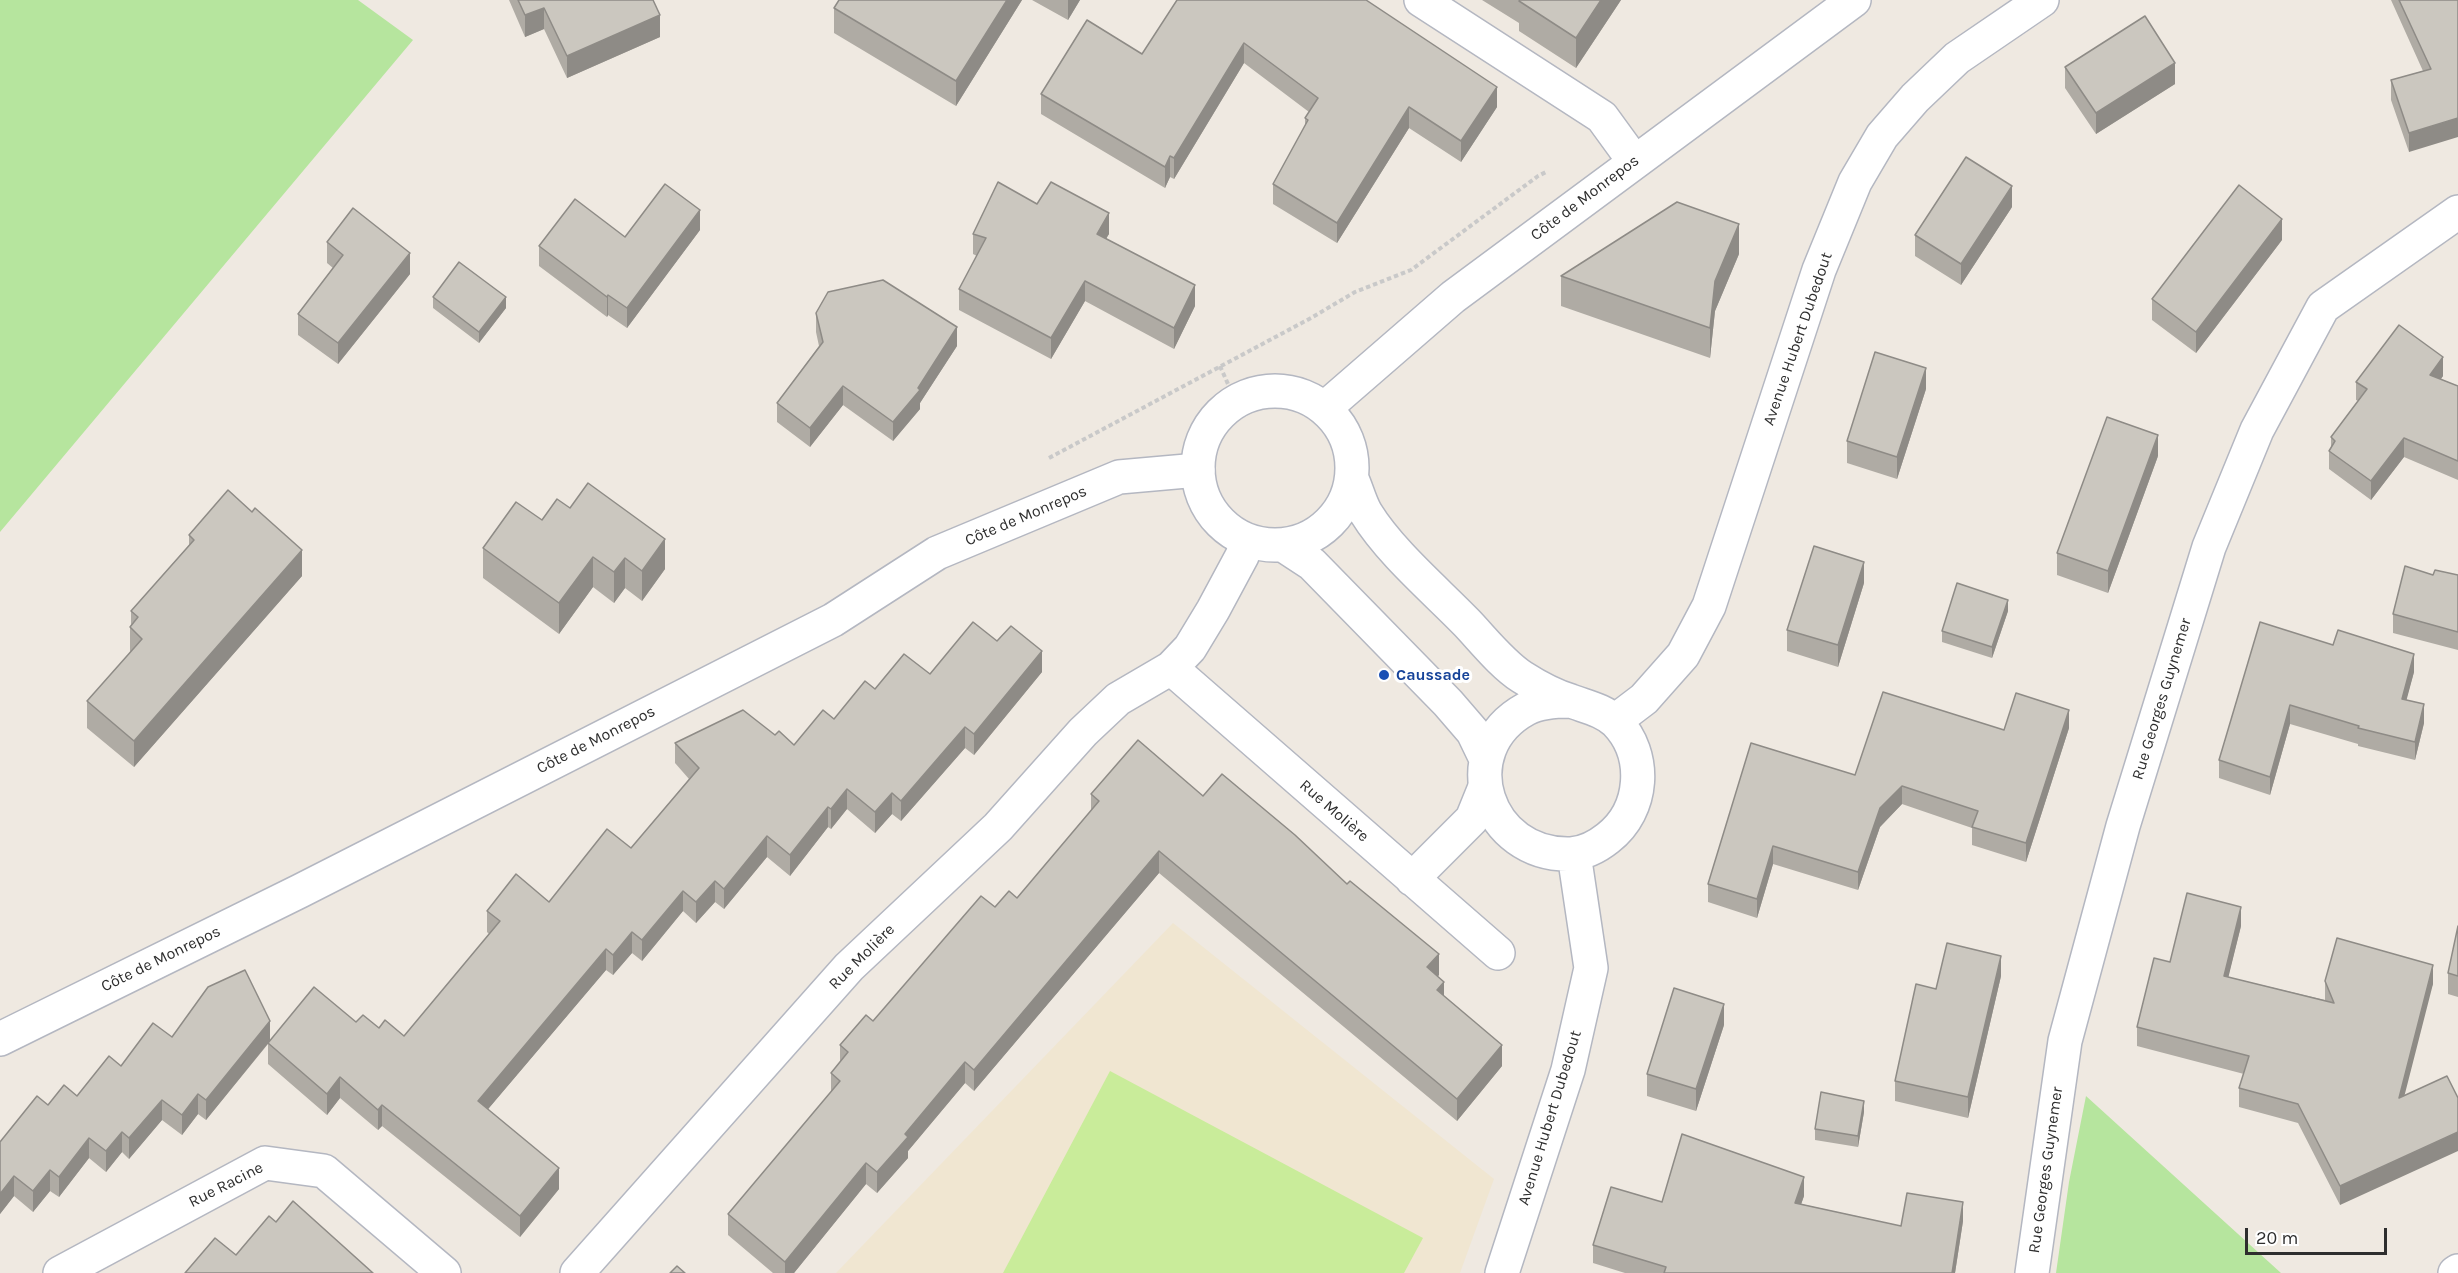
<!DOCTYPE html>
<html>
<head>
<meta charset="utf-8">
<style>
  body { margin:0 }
  #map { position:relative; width:2458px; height:1273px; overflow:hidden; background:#efe9e1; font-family:Karla,sans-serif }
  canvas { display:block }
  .scale { position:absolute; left:2245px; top:1228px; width:142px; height:27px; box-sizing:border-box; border:3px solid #2e2e2e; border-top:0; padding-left:8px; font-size:18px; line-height:21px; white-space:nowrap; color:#2e2e2e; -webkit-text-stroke:4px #fff; paint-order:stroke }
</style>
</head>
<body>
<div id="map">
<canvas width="2458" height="1273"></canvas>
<div class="scale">20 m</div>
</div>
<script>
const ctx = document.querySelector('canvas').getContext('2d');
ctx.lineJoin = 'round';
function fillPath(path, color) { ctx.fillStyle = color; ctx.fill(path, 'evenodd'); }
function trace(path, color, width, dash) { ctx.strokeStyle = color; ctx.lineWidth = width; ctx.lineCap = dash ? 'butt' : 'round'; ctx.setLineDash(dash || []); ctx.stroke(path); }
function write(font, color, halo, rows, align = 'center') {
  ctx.font = font + ' Karla,sans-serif'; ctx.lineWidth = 6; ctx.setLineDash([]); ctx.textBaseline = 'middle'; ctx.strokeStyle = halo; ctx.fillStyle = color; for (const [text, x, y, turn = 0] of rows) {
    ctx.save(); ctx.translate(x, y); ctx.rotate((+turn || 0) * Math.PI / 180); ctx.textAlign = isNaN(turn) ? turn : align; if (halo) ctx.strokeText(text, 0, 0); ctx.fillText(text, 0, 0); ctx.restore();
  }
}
fillPath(new Path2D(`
  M 1173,923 L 1494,1179 L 1460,1273 L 836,1273 Z`), '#f0e6d1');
fillPath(new Path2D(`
  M 0,0 L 358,0 L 413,40 L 0,532 Z
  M 2086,1096 L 2281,1273 L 2056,1273 L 2069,1182 Z`), '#b6e59e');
fillPath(new Path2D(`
  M 1110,1071 L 1423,1238 L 1404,1273 L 1003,1273 Z`), '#c9ec9a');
const street = new Path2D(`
  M 1421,0 L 1602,117 L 1634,161
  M 1171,668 L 1498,953
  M 1412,879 L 1472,819 L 1485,787
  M 0,1039 L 300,891 L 833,620 L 937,553 L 1119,477 L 1198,470
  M 60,1273 L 265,1163 L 324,1171 L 444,1273
  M 577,1273 L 849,967 L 998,827 L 1083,732 L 1118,699 L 1171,668 L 1190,648 L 1213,610 L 1242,556 L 1247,541
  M 2032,1273 L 2065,1041 L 2123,826 L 2209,547 L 2257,430 L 2323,307 L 2458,212
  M 2455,1273 L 2458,1271`);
const secondary = new Path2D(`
  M1198 468a77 77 0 1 1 154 0a77 77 0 1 1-154 0Z
  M 1325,408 L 1453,297 L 1854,0
  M 1352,479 C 1357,490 1360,503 1366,513 C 1390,552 1435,590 1467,623 C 1484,641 1502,664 1522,677 C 1536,686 1555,696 1571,701 C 1587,707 1603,710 1616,722 C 1648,755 1644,810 1608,838 C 1598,846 1585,853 1571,854 C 1486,857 1451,750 1526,709 C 1539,702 1555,701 1570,701
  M 1283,545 L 1312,564 L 1448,703 L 1473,732 L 1486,759
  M 1615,721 L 1644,699 L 1683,655 L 1709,606 L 1819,270 L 1855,182 L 1882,136 L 1915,98 L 1957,58 L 2042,0
  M 1502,1273 L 1568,1070 L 1591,968 L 1574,854`);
trace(street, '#b4b7c1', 36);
trace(secondary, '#b4b7c1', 36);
trace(new Path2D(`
  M 1220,366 L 1236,402
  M 1049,458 L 1311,318 L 1355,292 L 1411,270 L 1538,176 L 1548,171`), '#c9c9c9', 4, [4.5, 3]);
trace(street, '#fff', 33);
trace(secondary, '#fff', 33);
fillPath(new Path2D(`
  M 509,0 L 653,0 L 660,37 L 567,78 L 544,29 L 525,37 Z
  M 839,0 L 1022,0 L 956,106 L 834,33 L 834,8 Z
  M 1032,0 L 1080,0 L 1068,20 Z
  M 1177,0 L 1497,107 L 1461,162 L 1409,128 L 1337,243 L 1273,204 L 1273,184 L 1305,126 L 1305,118 L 1309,112 L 1244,63 L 1174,179 L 1170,177 L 1165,188 L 1041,114 L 1041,94 L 1142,54 Z
  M 1482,0 L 1621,0 L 1576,68 L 1519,31 L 1519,23 Z
  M 2391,0 L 2458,0 L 2409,152 L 2391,100 L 2391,80 L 2423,71 Z
  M 2065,67 L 2175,84 L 2096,134 L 2065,88 Z
  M 1037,204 L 1109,234 L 1106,238 L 1195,306 L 1174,349 L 1085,301 L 1051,359 L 959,310 L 959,289 L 977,256 L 973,254 L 973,234 Z
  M 2012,207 L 1961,285 L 1915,256 L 1915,235 Z
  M 700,230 L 627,328 L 608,315 L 607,317 L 539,266 L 539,246 Z
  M 2282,240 L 2196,353 L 2152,320 L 2152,299 Z
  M 327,242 L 410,274 L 338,364 L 298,335 L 298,314 L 333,268 L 327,263 Z
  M 1739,254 L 1715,311 L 1710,358 L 1561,306 L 1561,276 Z
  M 433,297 L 506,308 L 479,343 L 433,308 Z
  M 816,313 L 957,346 L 920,403 L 920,409 L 893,441 L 843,405 L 810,447 L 777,422 L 777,403 L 819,346 L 816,332 Z
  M 2443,376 L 2441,379 L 2458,386 L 2458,480 L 2404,457 L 2371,500 L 2329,469 L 2329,451 L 2331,448 L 2331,437 L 2358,401 L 2356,400 L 2356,382 Z
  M 1926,389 L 1897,479 L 1847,463 L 1847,441 Z
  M 2158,456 L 2108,593 L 2057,575 L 2057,553 Z
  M 570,508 L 665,569 L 642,601 L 625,588 L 614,603 L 593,587 L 559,634 L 483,578 L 483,548 Z
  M 189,535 L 302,576 L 134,767 L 87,728 L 87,701 L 130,653 L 130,627 L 131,625 L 131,611 L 189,545 Z
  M 2433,575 L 2458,575 L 2458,650 L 2393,633 L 2393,614 Z
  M 1864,583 L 1838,667 L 1787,651 L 1787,630 Z
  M 2008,611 L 1992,658 L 1942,642 L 1942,631 Z
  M 2260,622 L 2414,672 L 2406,700 L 2424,723 L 2415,760 L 2358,746 L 2358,744 L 2290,724 L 2270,795 L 2219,778 L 2219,760 Z
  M 997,641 L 1042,672 L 974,755 L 965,748 L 901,821 L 892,814 L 875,833 L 847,809 L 831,829 L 828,827 L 790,876 L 767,857 L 724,909 L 715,902 L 696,923 L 683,911 L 642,961 L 632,953 L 613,975 L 606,970 L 488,1109 L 559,1189 L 520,1237 L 382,1126 L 378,1130 L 340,1098 L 327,1115 L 268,1064 L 268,1044 L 206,1120 L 198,1114 L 182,1135 L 162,1120 L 129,1159 L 122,1152 L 106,1172 L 89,1158 L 59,1197 L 50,1191 L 33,1212 L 14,1196 L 0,1214 L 0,1142 L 48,1105 L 77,1096 L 121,1066 L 172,1037 L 270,1040 L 356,1022 L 404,1036 L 489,934 L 487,932 L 487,911 L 549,902 L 631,848 L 689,779 L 675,763 L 675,743 L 775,735 L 794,745 L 834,719 L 875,689 L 930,674 Z
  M 2069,728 L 2026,862 L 1972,845 L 1972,828 L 1902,804 L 1880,827 L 1858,890 L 1773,864 L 1757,918 L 1708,902 L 1708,884 L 1855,775 L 2004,730 Z
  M 1091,794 L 1203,796 L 1439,975 L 1438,976 L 1444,997 L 1502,1066 L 1457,1121 L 1159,873 L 974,1091 L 965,1083 L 908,1151 L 908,1158 L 877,1193 L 866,1184 L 794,1273 L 773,1273 L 728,1235 L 728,1214 L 831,1092 L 831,1073 L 840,1062 L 840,1045 L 873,1021 L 995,907 L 1017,898 L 1091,812 Z
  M 2241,926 L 2228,977 L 2325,1000 L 2325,981 L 2433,984 L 2340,1205 L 2298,1123 L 2239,1107 L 2239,1088 L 2244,1074 L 2137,1046 L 2137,1027 L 2170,962 Z
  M 2458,926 L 2458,997 L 2448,994 L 2448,973 Z
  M 2001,976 L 1968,1118 L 1895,1101 L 1895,1081 L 1936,989 Z
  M 1724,1025 L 1696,1111 L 1647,1096 L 1647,1074 Z
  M 1864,1112 L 1858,1147 L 1815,1140 L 1815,1129 Z
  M 1804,1196 L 1801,1204 L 1901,1226 L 1963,1221 L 1955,1273 L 1625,1273 L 1593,1263 L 1593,1245 L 1662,1202 Z`), '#afaba4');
fillPath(new Path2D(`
  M 1007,0 L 1022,0 L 956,106 L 956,81 Z
  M 1068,0 L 1080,0 L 1068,20 Z
  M 1601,0 L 1621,0 L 1576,68 L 1576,38 Z
  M 544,8 L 544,29 L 525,37 L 525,15 Z
  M 660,15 L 660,37 L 567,78 L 567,56 Z
  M 1244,43 L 1244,63 L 1174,179 L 1174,158 Z
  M 2175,63 L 2175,84 L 2096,134 L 2096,113 Z
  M 1497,87 L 1497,107 L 1461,162 L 1461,141 Z
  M 1409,107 L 1409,128 L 1337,243 L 1337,223 Z
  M 2458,118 L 2458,137 L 2409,152 L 2409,133 Z
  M 1170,156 L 1170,177 L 1165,188 L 1165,167 Z
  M 2012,186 L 2012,207 L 1961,285 L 1961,264 Z
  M 700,210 L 700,230 L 627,328 L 627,308 Z
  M 1109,213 L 1109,234 L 1097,254 L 1097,234 Z
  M 2282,219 L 2282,240 L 2196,353 L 2196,332 Z
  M 1739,224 L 1739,254 L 1715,311 L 1710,358 L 1710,328 L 1715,281 Z
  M 410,253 L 410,274 L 338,364 L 338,343 Z
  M 1085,281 L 1085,301 L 1051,359 L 1051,338 Z
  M 1195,285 L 1195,306 L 1174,349 L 1174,328 Z
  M 608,295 L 608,315 L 607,317 L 607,297 Z
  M 506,297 L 506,308 L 479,343 L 479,332 Z
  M 957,327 L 957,346 L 920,403 L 920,409 L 893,441 L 893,422 L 918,388 Z
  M 2443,357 L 2443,376 L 2430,394 L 2430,375 Z
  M 1926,368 L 1926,389 L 1897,479 L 1897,457 Z
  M 843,386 L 843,405 L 810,447 L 810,428 Z
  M 2158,435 L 2158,456 L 2108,593 L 2108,571 Z
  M 2404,438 L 2404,457 L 2371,500 L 2371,481 Z
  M 665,539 L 665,569 L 642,601 L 642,571 Z
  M 302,550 L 302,576 L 134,767 L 134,741 Z
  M 593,557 L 593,587 L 559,634 L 559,603 Z
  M 625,558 L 625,588 L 614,603 L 614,572 Z
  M 1864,562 L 1864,583 L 1838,667 L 1838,645 Z
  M 2008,600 L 2008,611 L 1992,658 L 1992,647 Z
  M 1042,651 L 1042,672 L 974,755 L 974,734 Z
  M 2414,654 L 2414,672 L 2402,717 L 2402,699 Z
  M 2424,704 L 2424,723 L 2415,760 L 2415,742 Z
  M 2290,705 L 2290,724 L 2270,795 L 2270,777 Z
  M 2069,710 L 2069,728 L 2026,862 L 2026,843 Z
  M 965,727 L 965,748 L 901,821 L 901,801 Z
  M 1902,786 L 1902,804 L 1880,827 L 1858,890 L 1858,872 L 1880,808 Z
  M 847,789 L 847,809 L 831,829 L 831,809 Z
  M 892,793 L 892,814 L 875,833 L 875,812 Z
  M 828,807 L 828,827 L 790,876 L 790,855 Z
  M 767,836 L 767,857 L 724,909 L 724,889 Z
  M 1773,846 L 1773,864 L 1757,918 L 1757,899 Z
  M 1159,851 L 1159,873 L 974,1091 L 974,1070 Z
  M 715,881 L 715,902 L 696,923 L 696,902 Z
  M 683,891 L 683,911 L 642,961 L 642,940 Z
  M 2241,907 L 2241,926 L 2224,995 L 2224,976 Z
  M 632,932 L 632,953 L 613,975 L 613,955 Z
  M 606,949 L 606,970 L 478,1121 L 478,1101 Z
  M 1439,954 L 1439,975 L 1427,988 L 1427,967 Z
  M 2001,956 L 2001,976 L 1968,1118 L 1968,1097 Z
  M 2433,965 L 2433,984 L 2399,1117 L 2399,1098 Z
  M 1444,982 L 1444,1003 L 1437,990 Z
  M 1724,1004 L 1724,1025 L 1696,1111 L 1696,1089 Z
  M 270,1021 L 270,1041 L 206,1120 L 206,1100 Z
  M 1502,1045 L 1502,1066 L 1457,1121 L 1457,1099 Z
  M 965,1062 L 965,1083 L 908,1151 L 908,1158 L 877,1193 L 877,1172 L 905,1134 Z
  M 340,1077 L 340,1098 L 327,1115 L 327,1094 Z
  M 198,1094 L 198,1114 L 182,1135 L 182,1115 Z
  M 162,1100 L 162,1120 L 129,1159 L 129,1138 Z
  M 1864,1101 L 1864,1112 L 1858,1147 L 1858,1136 Z
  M 382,1105 L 382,1126 L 378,1130 L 378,1110 Z
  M 122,1132 L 122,1152 L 106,1172 L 106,1151 Z
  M 2458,1132 L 2458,1151 L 2340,1205 L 2340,1186 Z
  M 89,1138 L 89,1158 L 59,1197 L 59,1177 Z
  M 866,1163 L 866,1184 L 794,1273 L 785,1273 L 785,1262 Z
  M 559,1168 L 559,1189 L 520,1237 L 520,1216 Z
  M 50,1170 L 50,1191 L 33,1212 L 33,1191 Z
  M 14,1176 L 14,1196 L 0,1214 L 0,1194 Z
  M 1804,1177 L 1804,1196 L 1795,1222 L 1795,1203 Z
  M 1963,1202 L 1963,1221 L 1955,1273 L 1952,1273 Z`), '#8e8b86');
const building = new Path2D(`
  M 518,0 L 653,0 L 660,15 L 567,56 L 544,8 L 525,15 Z
  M 839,0 L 1007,0 L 956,81 L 834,8 Z
  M 1177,0 L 1366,0 L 1497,87 L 1461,141 L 1409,107 L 1337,223 L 1273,184 L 1308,120 L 1305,118 L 1318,98 L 1244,43 L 1174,158 L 1170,156 L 1165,167 L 1041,94 L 1087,20 L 1142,54 Z
  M 1520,0 L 1601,0 L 1576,38 L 1519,1 Z
  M 2399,0 L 2458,0 L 2458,118 L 2409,133 L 2391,80 L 2431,69 Z
  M 2145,16 L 2175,63 L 2096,113 L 2065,67 Z
  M 1966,157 L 2012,186 L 1961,264 L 1915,235 Z
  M 998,182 L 1037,204 L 1051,182 L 1109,213 L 1097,234 L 1195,285 L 1174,328 L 1085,281 L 1051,338 L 959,289 L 986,238 L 973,234 Z
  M 665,184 L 700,210 L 627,308 L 608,295 L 607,297 L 539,246 L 575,199 L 625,237 Z
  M 2239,185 L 2282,219 L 2196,332 L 2152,299 Z
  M 1677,202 L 1739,224 L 1715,281 L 1710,328 L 1561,276 Z
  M 353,208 L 410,253 L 338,343 L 298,314 L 343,255 L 327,242 Z
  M 459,262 L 506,297 L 479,332 L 433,297 Z
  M 883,280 L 957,327 L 918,388 L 920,390 L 893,422 L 843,386 L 810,428 L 777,403 L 823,342 L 816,313 L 828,292 Z
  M 2399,325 L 2443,357 L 2430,375 L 2458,386 L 2458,461 L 2404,438 L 2371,481 L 2329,451 L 2335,441 L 2331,437 L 2367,389 L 2356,382 Z
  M 1875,352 L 1926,368 L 1897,457 L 1847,441 Z
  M 2107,417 L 2158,435 L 2108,571 L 2057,553 Z
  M 588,483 L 665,539 L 642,571 L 625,558 L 614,572 L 593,557 L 559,603 L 483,548 L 516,502 L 542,520 L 557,499 L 570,508 Z
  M 228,490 L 252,512 L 255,508 L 302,550 L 134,741 L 87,701 L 142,639 L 130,627 L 138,617 L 131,611 L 194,540 L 189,535 Z
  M 1814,546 L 1864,562 L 1838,645 L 1787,630 Z
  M 2405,566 L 2433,575 L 2435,570 L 2458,575 L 2458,632 L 2393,614 Z
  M 1957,583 L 2008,600 L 1992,647 L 1942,631 Z
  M 973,622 L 997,641 L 1011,626 L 1042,651 L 974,734 L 965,727 L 901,801 L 892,793 L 875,812 L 847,789 L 831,809 L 828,807 L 790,855 L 767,836 L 724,889 L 715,881 L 696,902 L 683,891 L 642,940 L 632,932 L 613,955 L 606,949 L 478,1101 L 559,1168 L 520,1216 L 382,1105 L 378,1110 L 340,1077 L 327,1094 L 268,1043 L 314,987 L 356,1022 L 363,1015 L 379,1028 L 385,1020 L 404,1036 L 500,921 L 487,911 L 516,874 L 549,902 L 607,829 L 631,848 L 699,768 L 675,743 L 743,710 L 775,735 L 779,731 L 794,745 L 823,710 L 834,719 L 865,681 L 875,689 L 904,654 L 930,674 Z
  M 2260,622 L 2333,645 L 2338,630 L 2414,654 L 2402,699 L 2424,704 L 2415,742 L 2358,728 L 2359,726 L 2290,705 L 2270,777 L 2219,760 Z
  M 1883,692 L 2004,730 L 2016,693 L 2069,710 L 2026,843 L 1972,827 L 1978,811 L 1902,786 L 1880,808 L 1858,872 L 1773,846 L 1757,899 L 1708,884 L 1751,743 L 1855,775 Z
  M 1138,740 L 1203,796 L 1222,774 L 1295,835 L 1347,884 L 1350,881 L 1439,954 L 1427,967 L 1444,982 L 1437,990 L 1502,1045 L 1457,1099 L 1159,851 L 974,1070 L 965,1062 L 905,1134 L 908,1137 L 877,1172 L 866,1163 L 785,1262 L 728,1214 L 840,1081 L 831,1073 L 848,1052 L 840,1045 L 866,1015 L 873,1021 L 981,896 L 995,907 L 1009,891 L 1017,898 L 1099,801 L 1091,794 Z
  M 2187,893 L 2241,907 L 2224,976 L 2334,1003 L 2325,981 L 2337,938 L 2433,965 L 2399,1098 L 2447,1076 L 2458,1098 L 2458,1132 L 2340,1186 L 2298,1104 L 2239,1088 L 2249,1056 L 2137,1027 L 2154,958 L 2170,962 Z
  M 2458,926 L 2458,976 L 2448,973 Z
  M 1947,943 L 2001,956 L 1968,1097 L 1895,1081 L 1916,984 L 1936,989 Z
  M 245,970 L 270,1021 L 206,1100 L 198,1094 L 182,1115 L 162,1100 L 129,1138 L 122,1132 L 106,1151 L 89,1138 L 59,1177 L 50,1170 L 33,1191 L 14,1176 L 0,1194 L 0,1142 L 37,1096 L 48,1105 L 64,1085 L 77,1096 L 109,1056 L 121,1066 L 153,1023 L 172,1037 L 208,987 Z
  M 1674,988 L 1724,1004 L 1696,1089 L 1647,1074 Z
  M 1821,1092 L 1864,1101 L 1858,1136 L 1815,1129 Z
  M 1682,1134 L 1804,1177 L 1795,1203 L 1901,1226 L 1907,1193 L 1963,1202 L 1952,1273 L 1664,1273 L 1666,1267 L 1593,1245 L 1611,1187 L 1662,1202 Z
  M 293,1201 L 373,1273 L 185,1273 L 215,1238 L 236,1255 L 269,1216 L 276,1222 Z
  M 677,1266 L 685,1273 L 670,1273 Z`);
fillPath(building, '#cbc7bf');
trace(building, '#8e8b86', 1.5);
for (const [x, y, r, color] of [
  [1384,675,6,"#1a4fb4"]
]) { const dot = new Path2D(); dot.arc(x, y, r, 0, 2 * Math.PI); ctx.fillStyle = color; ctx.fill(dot); trace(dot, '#fff', 2); }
write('16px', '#2e2e2e', '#fff', [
  ["Côte de Monrepos",1585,198,-37],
  ["Avenue Hubert Dubedout",1798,339,-71],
  ["Côte de Monrepos",1026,516,-23],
  ["Rue Georges Guynemer",2162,699,-73],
  ["Côte de Monrepos",596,740,-27],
  ["Rue Molière",1334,811,41],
  ["Rue Molière",862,957,-45],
  ["Côte de Monrepos",161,959,-26],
  ["Avenue Hubert Dubedout",1550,1118,-73],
  ["Rue Georges Guynemer",2046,1170,-82],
  ["Rue Racine",226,1185,-27]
]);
write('bold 16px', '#164399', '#fff', [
  ["Caussade",1396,675]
], 'left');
</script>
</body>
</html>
